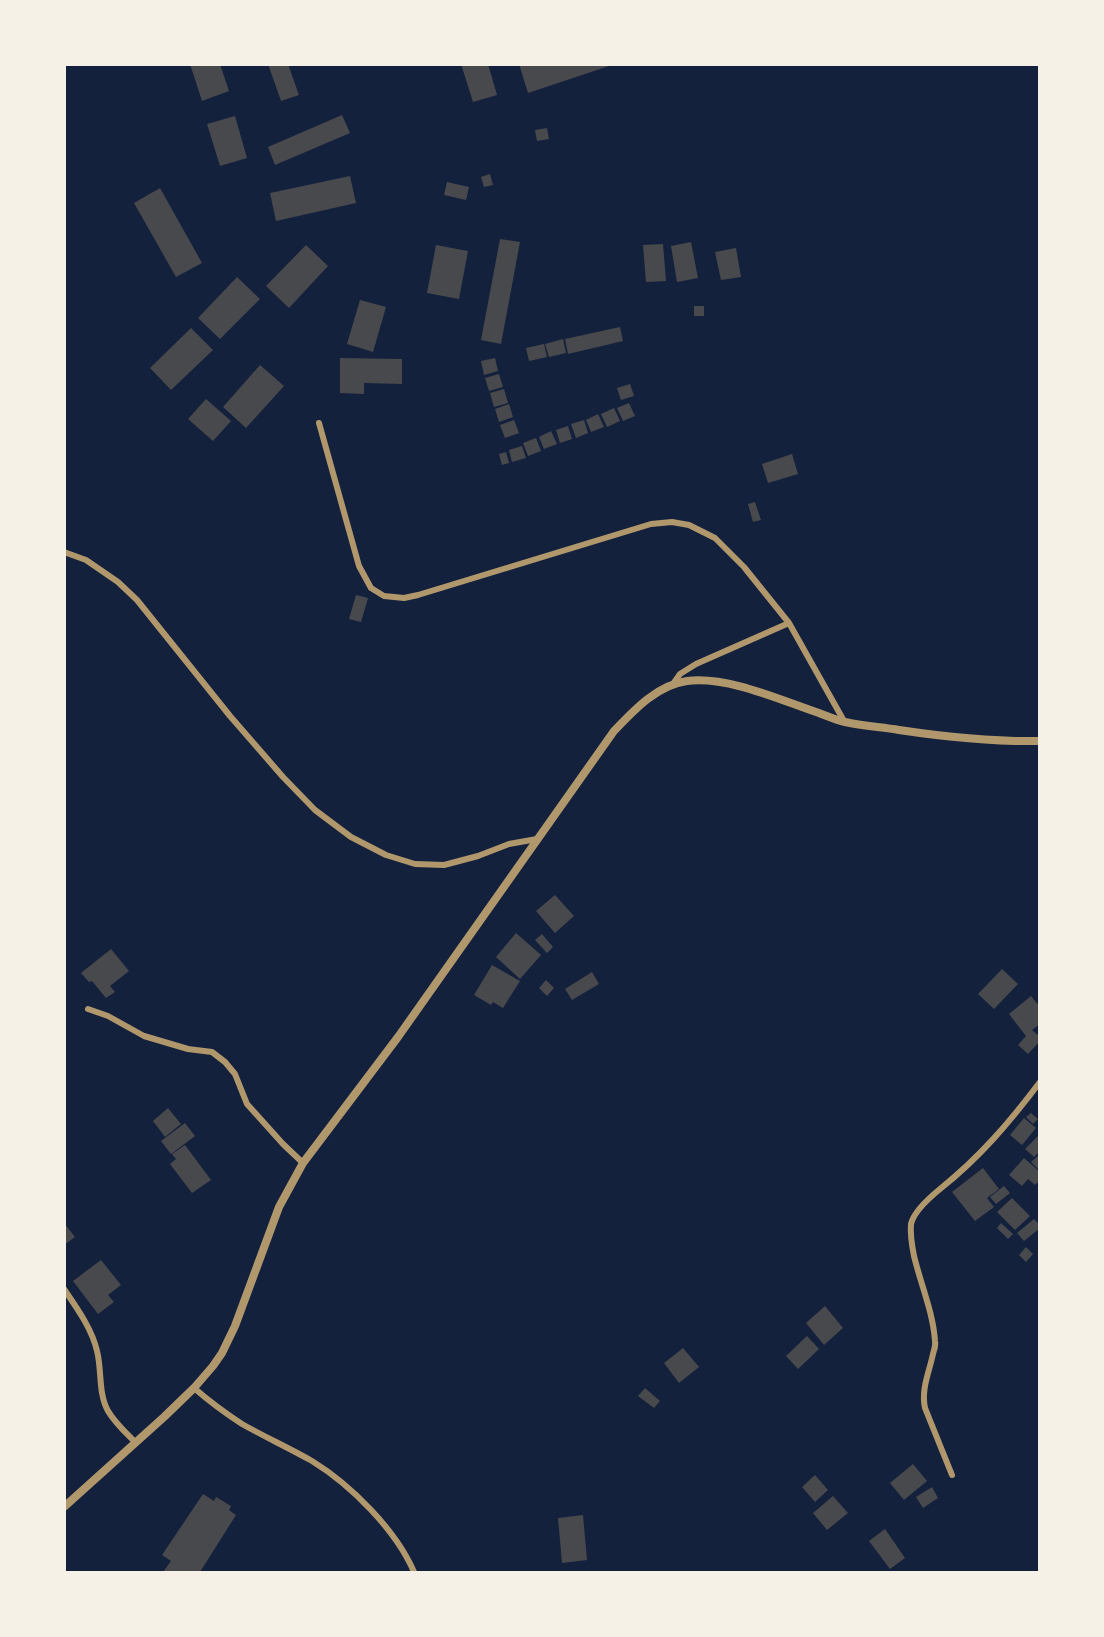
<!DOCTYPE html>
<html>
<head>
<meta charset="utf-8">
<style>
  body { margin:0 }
  #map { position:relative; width:1104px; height:1637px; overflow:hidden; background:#14213d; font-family:"Sofia Sans Condensed",sans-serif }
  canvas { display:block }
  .frame { position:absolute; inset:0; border:66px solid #f6f1e7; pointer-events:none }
</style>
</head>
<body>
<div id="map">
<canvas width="1104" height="1637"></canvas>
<div class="frame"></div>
</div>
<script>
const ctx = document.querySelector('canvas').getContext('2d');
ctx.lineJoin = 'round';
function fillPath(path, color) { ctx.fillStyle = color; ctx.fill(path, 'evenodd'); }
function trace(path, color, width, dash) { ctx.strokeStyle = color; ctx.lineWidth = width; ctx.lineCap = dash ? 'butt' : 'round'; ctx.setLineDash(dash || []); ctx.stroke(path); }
fillPath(new Path2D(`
  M 190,64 L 220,64 L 229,91 L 202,101 Z
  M 268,64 L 288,64 L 299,95 L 281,101 Z
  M 461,64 L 488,64 L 497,95 L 473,102 Z
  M 519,64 L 612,64 L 612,65 L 528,93 Z
  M 342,115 L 350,133 L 275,165 L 268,147 Z
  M 235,116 L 247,158 L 220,166 L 207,124 Z
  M 547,128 L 549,139 L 537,141 L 535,130 Z
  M 490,174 L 493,185 L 484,187 L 481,177 Z
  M 350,176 L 356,203 L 276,221 L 270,193 Z
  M 447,182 L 469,187 L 466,200 L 444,195 Z
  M 160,188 L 202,263 L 176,277 L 134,203 Z
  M 500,239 L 520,242 L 501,344 L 481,340 Z
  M 691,242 L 698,278 L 677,282 L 671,246 Z
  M 663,244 L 666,281 L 646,282 L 643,245 Z
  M 306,245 L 328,266 L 289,308 L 266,286 Z
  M 436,245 L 468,251 L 459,299 L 427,293 Z
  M 736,248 L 741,277 L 721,280 L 715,252 Z
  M 237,277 L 260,299 L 220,339 L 198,318 Z
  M 360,300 L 386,307 L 373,352 L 347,344 Z
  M 694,306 L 704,306 L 704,316 L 694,316 Z
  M 620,327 L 623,341 L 568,354 L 565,339 Z
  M 191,328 L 213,350 L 171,390 L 150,368 Z
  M 563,339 L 566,353 L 549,357 L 545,344 Z
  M 544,344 L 547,357 L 529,361 L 526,348 Z
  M 340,358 L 402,359 L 402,384 L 364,383 L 364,394 L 340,393 Z
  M 495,358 L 498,371 L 484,375 L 481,361 Z
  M 260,365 L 284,386 L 246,428 L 223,407 Z
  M 499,374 L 503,387 L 489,391 L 485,378 Z
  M 630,384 L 634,396 L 621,400 L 617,388 Z
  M 504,389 L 508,403 L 494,407 L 490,393 Z
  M 206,399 L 231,421 L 213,441 L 188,419 Z
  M 629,403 L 635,416 L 623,421 L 617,408 Z
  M 509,404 L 513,417 L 499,422 L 495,409 Z
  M 614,408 L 620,421 L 607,427 L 601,414 Z
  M 598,414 L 604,427 L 591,432 L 586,420 Z
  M 514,420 L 519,433 L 505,438 L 500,425 Z
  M 584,420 L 588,433 L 576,438 L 571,424 Z
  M 568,426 L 572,439 L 560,443 L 556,430 Z
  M 551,431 L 557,444 L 544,449 L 539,437 Z
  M 536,438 L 541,451 L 528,456 L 523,443 Z
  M 522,446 L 526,458 L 512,462 L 509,450 Z
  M 506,452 L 509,463 L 502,465 L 499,454 Z
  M 792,454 L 798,474 L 768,483 L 762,464 Z
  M 755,502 L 761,520 L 753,522 L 748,504 Z
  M 356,595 L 368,598 L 361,622 L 349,619 Z
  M 555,895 L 574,916 L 555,933 L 536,911 Z
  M 516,933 L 541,955 L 520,979 L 496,957 Z
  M 542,934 L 553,947 L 547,953 L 535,940 Z
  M 111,949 L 129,971 L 110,986 L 115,992 L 106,998 L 92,981 L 89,982 L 81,973 Z
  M 492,965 L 520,981 L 503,1008 L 493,1002 L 491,1005 L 474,995 Z
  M 1002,969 L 1018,984 L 994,1009 L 978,994 Z
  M 592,972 L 599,984 L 572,1000 L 565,989 Z
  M 546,980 L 554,988 L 547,996 L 539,988 Z
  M 1031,996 L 1040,1007 L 1040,1024 L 1032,1030 L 1040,1037 L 1040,1041 L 1028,1054 L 1018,1045 L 1026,1036 L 1009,1014 Z
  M 168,1108 L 181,1124 L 165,1137 L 153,1121 Z
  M 1031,1113 L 1038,1119 L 1033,1124 L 1026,1117 Z
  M 1024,1118 L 1036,1128 L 1022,1145 L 1010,1135 Z
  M 185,1123 L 195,1136 L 171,1154 L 161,1141 Z
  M 1040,1134 L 1040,1151 L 1034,1157 L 1025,1149 Z
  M 185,1145 L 211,1180 L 192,1193 L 170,1164 L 176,1159 L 172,1154 Z
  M 1040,1154 L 1040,1167 L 1038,1169 L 1031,1162 Z
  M 1024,1158 L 1040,1172 L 1040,1180 L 1035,1185 L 1028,1179 L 1022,1186 L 1009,1175 Z
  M 983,1168 L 999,1189 L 987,1198 L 994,1207 L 975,1221 L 952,1192 Z
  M 1004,1186 L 1010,1193 L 996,1204 L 990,1197 Z
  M 1012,1198 L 1030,1216 L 1015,1230 L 997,1212 Z
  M 1034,1219 L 1040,1225 L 1040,1228 L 1024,1241 L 1017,1233 Z
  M 64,1223 L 75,1237 L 64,1245 Z
  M 1001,1223 L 1013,1234 L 1008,1239 L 997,1228 Z
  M 1026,1247 L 1033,1254 L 1026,1262 L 1019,1255 Z
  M 101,1260 L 121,1285 L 108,1295 L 114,1302 L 98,1314 L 73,1281 Z
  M 825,1306 L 843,1328 L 824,1345 L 806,1323 Z
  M 807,1336 L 819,1349 L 798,1369 L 786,1356 Z
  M 683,1348 L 699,1367 L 679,1383 L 664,1363 Z
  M 645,1388 L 660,1401 L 654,1408 L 638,1396 Z
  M 913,1464 L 927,1481 L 904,1500 L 890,1483 Z
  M 815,1475 L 828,1490 L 815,1502 L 802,1487 Z
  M 932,1487 L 938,1498 L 923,1508 L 916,1497 Z
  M 203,1494 L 214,1501 L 216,1497 L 231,1506 L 229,1510 L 236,1515 L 200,1572 L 163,1572 L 171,1561 L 162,1555 Z
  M 833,1496 L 848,1513 L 827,1530 L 813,1513 Z
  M 583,1515 L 587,1560 L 562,1563 L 558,1518 Z
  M 885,1529 L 905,1558 L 890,1569 L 869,1541 Z`), '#48494c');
trace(new Path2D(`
  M 319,423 L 359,566 L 371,588 L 384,596 L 404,598 L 418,595 L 651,524 L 672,522 L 689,525 L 715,538 L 744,567 L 789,623 L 844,721
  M 64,552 L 86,560 L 118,582 L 137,600 L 230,716 L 283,777 L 315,810 L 351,837 L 386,855 L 415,864 L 444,865 L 478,856 L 509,844 L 537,839
  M 673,684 L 680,674 L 696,664 L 789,623
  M 88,1009 L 108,1016 L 144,1036 L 188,1049 L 212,1052 L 225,1062 L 235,1074 L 247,1104 L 283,1144 L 303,1163
  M 64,1289 C 77,1308 92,1329 97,1351 C 102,1370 98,1393 108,1411 C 115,1423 126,1433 136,1443
  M 194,1388 C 209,1401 225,1413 242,1424 C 265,1437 289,1448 312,1461 C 351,1485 396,1530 414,1572
  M 952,1475 L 925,1408 C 921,1389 929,1373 933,1354 C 934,1350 936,1346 935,1341 C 933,1312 921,1285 914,1256 C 912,1246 910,1235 911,1224 C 914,1211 929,1198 940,1189 C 980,1157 1009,1123 1040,1082`), '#b1986c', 6);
trace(new Path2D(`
  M 64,1507 L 164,1417 L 194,1388 L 213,1366 L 222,1353 L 235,1326 L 279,1207 L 303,1163 L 398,1037 L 614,731 C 634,710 657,685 687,681 C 729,676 780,700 819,713 C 827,716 836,720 845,722 C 863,726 881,727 899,730 C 946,737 992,742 1040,741`), '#b1986c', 8);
</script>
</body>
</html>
